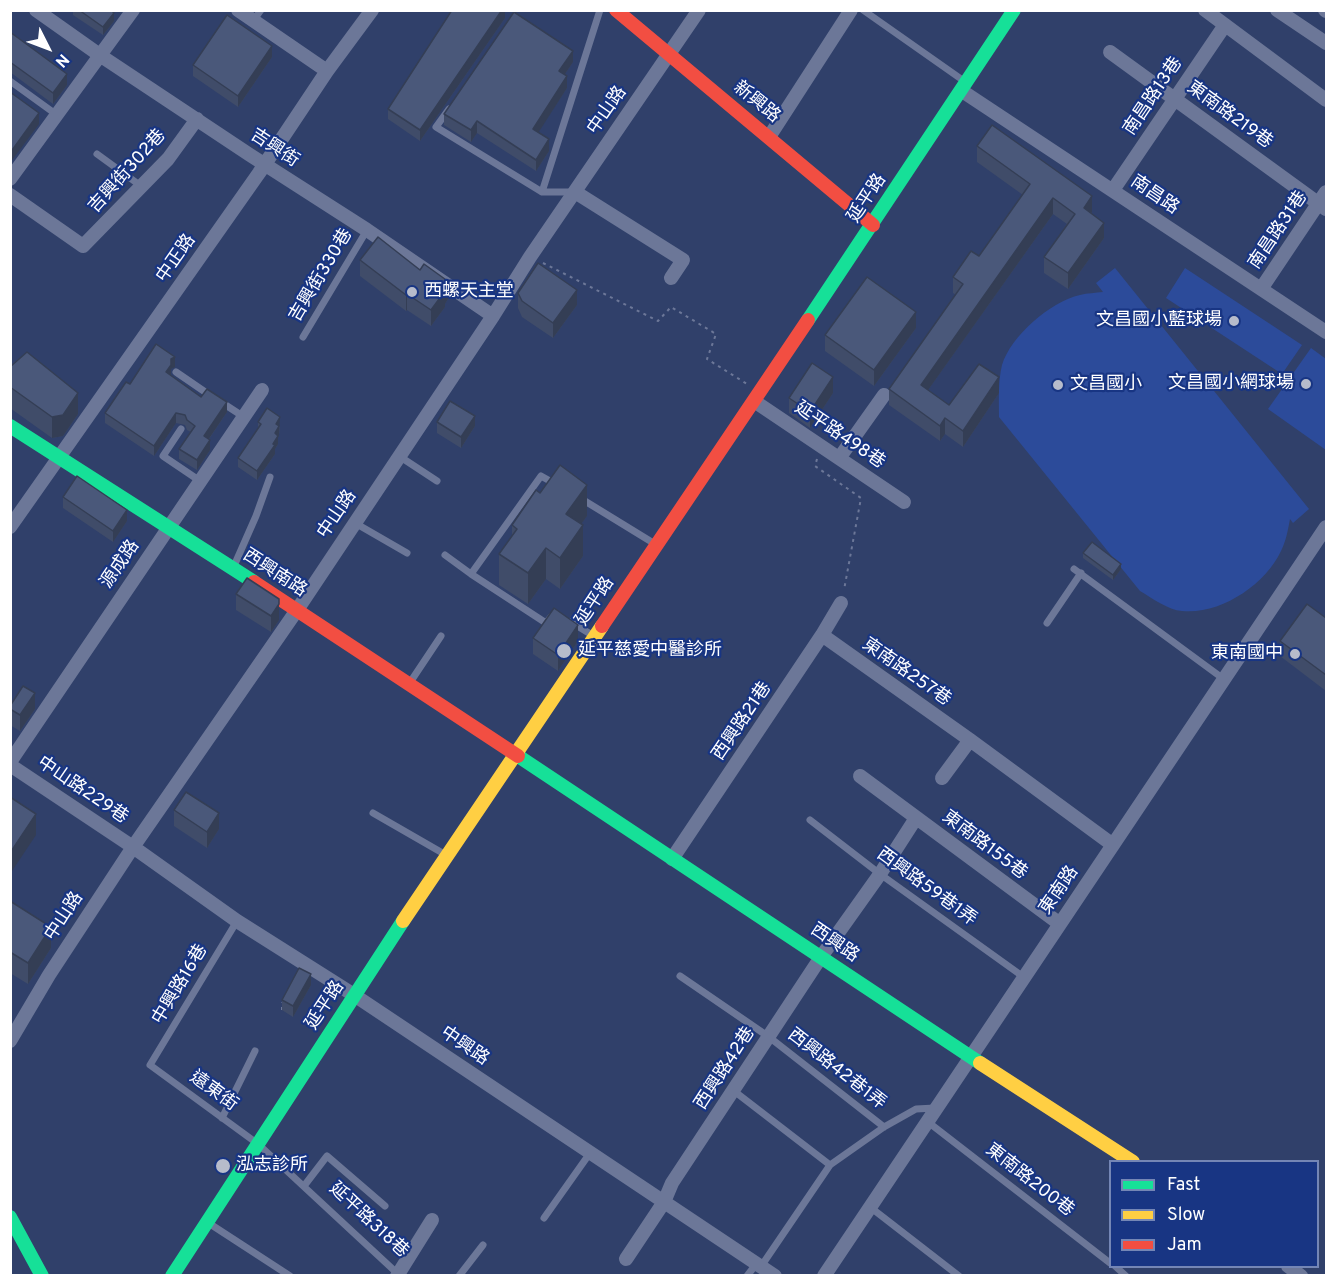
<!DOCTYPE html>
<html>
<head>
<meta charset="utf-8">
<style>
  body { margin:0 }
  #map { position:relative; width:1337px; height:1286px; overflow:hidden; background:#30406a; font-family:Overpass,sans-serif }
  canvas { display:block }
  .frame { position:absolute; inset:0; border:12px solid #fff; pointer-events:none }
  .legend { position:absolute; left:1109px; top:1160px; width:210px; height:108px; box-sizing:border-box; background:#183583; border:2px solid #7486b5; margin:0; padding:8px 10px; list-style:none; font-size:18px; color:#fff }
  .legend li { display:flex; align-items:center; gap:12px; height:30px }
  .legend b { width:30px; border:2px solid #7486b5 }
  .north { position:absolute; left:18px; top:18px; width:60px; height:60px; -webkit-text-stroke:4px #183583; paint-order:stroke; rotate:132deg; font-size:16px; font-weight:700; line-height:24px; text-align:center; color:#fff }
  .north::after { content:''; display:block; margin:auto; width:21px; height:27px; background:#fff; clip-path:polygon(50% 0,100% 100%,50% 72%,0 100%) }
</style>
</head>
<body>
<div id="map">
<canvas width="1337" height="1286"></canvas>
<div class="frame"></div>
<ul class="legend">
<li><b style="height:8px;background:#16e098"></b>Fast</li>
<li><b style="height:8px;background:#ffcf43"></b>Slow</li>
<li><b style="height:8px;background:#f24e42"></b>Jam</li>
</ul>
<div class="north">N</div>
</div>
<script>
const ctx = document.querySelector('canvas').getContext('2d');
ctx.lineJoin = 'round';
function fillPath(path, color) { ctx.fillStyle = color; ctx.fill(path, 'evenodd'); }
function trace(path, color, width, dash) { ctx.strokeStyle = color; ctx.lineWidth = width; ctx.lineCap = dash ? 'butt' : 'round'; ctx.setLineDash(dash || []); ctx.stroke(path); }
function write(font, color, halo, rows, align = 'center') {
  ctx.font = font + ' Overpass,"Noto Sans TC",sans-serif'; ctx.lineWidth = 4.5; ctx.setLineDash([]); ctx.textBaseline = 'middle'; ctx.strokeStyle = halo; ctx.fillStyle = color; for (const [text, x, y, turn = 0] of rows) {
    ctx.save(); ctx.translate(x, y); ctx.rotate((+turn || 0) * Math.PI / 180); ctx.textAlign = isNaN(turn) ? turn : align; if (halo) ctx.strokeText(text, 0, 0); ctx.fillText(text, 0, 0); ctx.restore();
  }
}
fillPath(new Path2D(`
  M 1115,268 L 1309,509 L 1293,523 L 1290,519 C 1288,530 1286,541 1281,551 C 1265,585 1220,615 1182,611 C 1168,610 1152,598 1140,591 L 999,417 C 999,401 998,381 1002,365 C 1011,336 1050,302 1080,295 C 1087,293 1096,293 1103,292 L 1096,283 Z
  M 1185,268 L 1302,345 L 1282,374 L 1166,298 Z
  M 1311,348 L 1326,359 L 1326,450 L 1268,409 Z`), '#2c4b9a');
trace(new Path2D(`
  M 543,263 L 658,321 L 671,307 L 716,334 L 707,359 L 747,384
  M 817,459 L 815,466 L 861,498 L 844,590
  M 282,1010 L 282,1002`), '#6c7798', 2, [3, 4.5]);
trace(new Path2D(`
  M 863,10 L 964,81
  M 253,21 L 261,10
  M 10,81 L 57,115
  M 449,109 L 436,127 L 542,192 L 574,192
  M 97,154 L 141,186
  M 542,192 L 600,10
  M 303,337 L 367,230
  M 176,372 L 211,396
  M 221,402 L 244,417
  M 181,429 L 163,456 L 200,481
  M 399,456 L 437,481
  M 580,498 L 655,544
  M 355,523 L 407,553
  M 445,555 L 471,574
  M 234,566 L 256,516 L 270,477
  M 1074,569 L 1225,680
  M 551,617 L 546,623 L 471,574 L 541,476 L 557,485
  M 571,622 L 592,635
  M 1047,623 L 1081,573
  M 409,684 L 441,636
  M 373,813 L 446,855
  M 810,820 L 880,874 L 1025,978
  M 237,921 L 150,1065 L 258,1144 L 398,1274
  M 680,976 L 769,1037 L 884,1127
  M 734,1091 L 830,1165
  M 222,1118 L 255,1051
  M 928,1122 L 1110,1263
  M 304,1186 L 327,1156 L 385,1206
  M 870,1207 L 959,1276
  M 544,1218 L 590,1153
  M 207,1222 L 290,1276
  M 762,1265 L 830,1165 L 884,1127 L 916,1109 L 935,1108
  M 1115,1266 L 1126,1276
  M 459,1276 L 483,1245
  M 747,1276 L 757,1263`), '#6c7798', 7);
trace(new Path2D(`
  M 36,10 L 101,56 L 250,155 L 367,230 L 493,316
  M 238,10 L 327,71
  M 1205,10 L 1326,100
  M 1277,10 L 1326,43
  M 1325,10 L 1326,11
  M 1110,52 L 1326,209
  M 962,91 L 1326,332
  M 769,137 L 851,10
  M 10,179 L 133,10
  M 1113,190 L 1225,25
  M 575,192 L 683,260 L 671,278
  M 10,195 L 83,246 L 168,159 L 197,119
  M 1261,289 L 1326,192
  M 754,401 L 904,502
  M 840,457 L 884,395
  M 10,527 L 259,173 L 327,71 L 372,10
  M 822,635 L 970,740 L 1113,845
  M 10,762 L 262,390
  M 10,765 L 133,847 L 237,921 L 354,995 L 775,1276
  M 860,776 L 1060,924
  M 942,778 L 970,740
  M 672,859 L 822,635 L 841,603
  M 10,1041 L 49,975 L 133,847 L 297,610 L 493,316 L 530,257 L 699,10
  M 626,1259 L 664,1202 L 672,1183 L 821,957 L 880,874 L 916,818
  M 1288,1266 L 1301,1276
  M 397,1276 L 432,1220
  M 824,1276 L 1326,527`), '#6c7798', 14);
trace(new Path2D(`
  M 808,320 L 1014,10
  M 10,426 L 254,582
  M 518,756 L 980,1063
  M 10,1217 L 42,1276
  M 172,1276 L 403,921`), '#16e098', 14);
trace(new Path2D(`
  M 403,921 L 602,626
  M 980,1063 L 1133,1162`), '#ffcf43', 14);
trace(new Path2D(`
  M 616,10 L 873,225
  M 254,582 L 518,756
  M 602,626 L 808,320`), '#f24e42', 14);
fillPath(new Path2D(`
  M 73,10 L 113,10 L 113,12 L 114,21 L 103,35 L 73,15 Z
  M 505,10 L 505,18 L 420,141 L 388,119 L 388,109 Z
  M 10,32 L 67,85 L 53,104 L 10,72 Z
  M 272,57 L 238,107 L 193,76 L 193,65 Z
  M 573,62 L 565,74 L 567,88 L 538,132 L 549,151 L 536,171 L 477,133 L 471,142 L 444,125 L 444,114 Z
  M 977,146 L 1092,212 L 1091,214 L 1104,238 L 1068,289 L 1044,273 L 1044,257 L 1067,224 L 1053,214 L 928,390 L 949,405 L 999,393 L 963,447 L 945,434 L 940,441 L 889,405 L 889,389 L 956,295 L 953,293 L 953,277 L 979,256 L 1023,195 L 977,162 Z
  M 360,260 L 449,297 L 445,304 L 445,307 L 431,326 L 407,310 L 406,311 L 360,276 Z
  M 518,293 L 577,305 L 553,338 L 522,317 L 518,308 Z
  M 916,328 L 874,386 L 825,351 L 825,335 Z
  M 10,367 L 78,414 L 63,436 L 52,438 L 10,408 Z
  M 175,367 L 171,369 L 171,376 L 201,397 L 227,412 L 209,439 L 210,450 L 197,470 L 179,459 L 179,449 L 191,432 L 187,430 L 185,425 L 176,423 L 154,456 L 105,423 L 105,413 L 130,384 Z
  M 833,393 L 810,428 L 789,413 L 789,398 Z
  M 258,422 L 280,426 L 279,435 L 278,437 L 278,444 L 275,449 L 275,454 L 257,480 L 238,467 L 238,458 L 258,429 Z
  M 437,422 L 475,426 L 461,448 L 437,433 Z
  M 540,493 L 587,516 L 581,524 L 583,556 L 560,589 L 546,579 L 528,604 L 499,585 L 499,554 L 512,536 L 512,525 Z
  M 63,497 L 127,521 L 113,542 L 63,508 Z
  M 1083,553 L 1121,569 L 1113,580 L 1083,558 Z
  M 236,594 L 279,620 L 271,632 L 236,610 Z
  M 1326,618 L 1326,691 L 1280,656 L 1280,641 Z
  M 533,638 L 578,641 L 558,671 L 533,654 Z
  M 10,706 L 35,709 L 20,731 L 10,725 Z
  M 174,810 L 219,829 L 207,848 L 174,826 Z
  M 10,901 L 51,948 L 28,984 L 10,973 Z
  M 311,985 L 293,1017 L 282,1010 L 282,1000 Z`), '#404c69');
fillPath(new Path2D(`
  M 502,10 L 505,10 L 505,18 L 420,141 L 420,130 Z
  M 114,13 L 114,21 L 103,35 L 103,27 Z
  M 272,46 L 272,57 L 238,107 L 238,96 Z
  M 573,51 L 573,62 L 559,83 L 559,71 Z
  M 67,74 L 67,85 L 53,104 L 53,93 Z
  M 567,76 L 567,88 L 533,141 L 533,129 Z
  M 39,113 L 39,124 L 10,163 L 10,153 Z
  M 477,121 L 477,133 L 471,142 L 471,130 Z
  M 549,139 L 549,151 L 536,171 L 536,160 Z
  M 1092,196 L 1092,212 L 1084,224 L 1084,208 Z
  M 1053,198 L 1053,214 L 921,400 L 921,385 Z
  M 1104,223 L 1104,238 L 1068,289 L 1068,273 Z
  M 449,282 L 449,297 L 445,304 L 445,307 L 431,326 L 431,310 L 443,290 Z
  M 577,290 L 577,305 L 553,338 L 553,323 Z
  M 407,294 L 407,310 L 406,311 L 406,295 Z
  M 916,312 L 916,328 L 874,386 L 874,370 Z
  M 175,357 L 175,367 L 171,369 L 171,375 L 166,382 L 166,372 L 171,359 Z
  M 833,377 L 833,393 L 810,428 L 810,412 Z
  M 999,377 L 999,393 L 963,447 L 963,431 Z
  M 78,393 L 78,414 L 63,436 L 52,438 L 52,417 Z
  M 227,402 L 227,412 L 204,446 L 204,436 Z
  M 176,413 L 176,423 L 154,456 L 154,446 Z
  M 475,416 L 475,426 L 461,448 L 461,437 Z
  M 280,417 L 279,435 L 278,437 L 278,444 L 275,449 L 275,454 L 257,480 L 257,471 L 275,433 L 276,424 Z
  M 945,418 L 945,434 L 940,441 L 940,426 Z
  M 210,440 L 210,450 L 197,470 L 197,460 Z
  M 587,485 L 587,516 L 566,545 L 566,514 Z
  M 127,510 L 127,521 L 113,542 L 113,531 Z
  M 583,525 L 583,556 L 560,589 L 560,558 Z
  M 546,548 L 546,579 L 528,604 L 528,573 Z
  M 1121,564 L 1121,569 L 1113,580 L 1113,575 Z
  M 279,604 L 279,620 L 271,632 L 271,616 Z
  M 578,625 L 578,641 L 558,671 L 558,655 Z
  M 35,693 L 35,709 L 20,731 L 20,715 Z
  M 219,813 L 219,829 L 207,848 L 207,832 Z
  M 36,814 L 36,835 L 10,874 L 10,853 Z
  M 51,927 L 51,948 L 28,984 L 28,963 Z
  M 311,974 L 311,985 L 293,1017 L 293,1006 Z`), '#343e55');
const building = new Path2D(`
  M 79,10 L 111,10 L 114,13 L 103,27 Z
  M 452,10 L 502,10 L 420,130 L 388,109 Z
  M 514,12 L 573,51 L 559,71 L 567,76 L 533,129 L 549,139 L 536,160 L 477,121 L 471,130 L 444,114 Z
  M 227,15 L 272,46 L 238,96 L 193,65 Z
  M 10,32 L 67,74 L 53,93 L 10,62 Z
  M 10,92 L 39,113 L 10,153 Z
  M 992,125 L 1092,196 L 1084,208 L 1104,223 L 1068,273 L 1044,257 L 1075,214 L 1053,198 L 921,385 L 949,405 L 979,364 L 999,377 L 963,431 L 945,418 L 940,426 L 889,389 L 963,284 L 953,277 L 971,251 L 979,256 L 1030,184 L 977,146 Z
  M 378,237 L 420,270 L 424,264 L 449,282 L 443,290 L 445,291 L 431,310 L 407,294 L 406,295 L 360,260 Z
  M 538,263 L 577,290 L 553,323 L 522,301 L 518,293 Z
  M 867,277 L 916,312 L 874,370 L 825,335 Z
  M 156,344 L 175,357 L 171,359 L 171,365 L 166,372 L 201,397 L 207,389 L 227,402 L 204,436 L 210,440 L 197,460 L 179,449 L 195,426 L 187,420 L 185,415 L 176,413 L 154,446 L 105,413 L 126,382 L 130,384 Z
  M 27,352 L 78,393 L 63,415 L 52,417 L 10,387 L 10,367 Z
  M 812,363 L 833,377 L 810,412 L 789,398 Z
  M 450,401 L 475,416 L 461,437 L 437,422 Z
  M 267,408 L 280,417 L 276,424 L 279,426 L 275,433 L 278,436 L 273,444 L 275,445 L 257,471 L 238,458 L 261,424 L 258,422 Z
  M 560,465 L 587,485 L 566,514 L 583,525 L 560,558 L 546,548 L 528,573 L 499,554 L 517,529 L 512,525 L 536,490 L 540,493 Z
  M 77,476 L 127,510 L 113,531 L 63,497 Z
  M 1092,542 L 1121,564 L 1113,575 L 1083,553 Z
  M 247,578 L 279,599 L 279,604 L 271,616 L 236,594 Z
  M 1307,604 L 1326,618 L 1326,675 L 1280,641 Z
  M 554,608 L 578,625 L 558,655 L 533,638 Z
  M 23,686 L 35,693 L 20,715 L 10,709 L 10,706 Z
  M 186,792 L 219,813 L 207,832 L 174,810 Z
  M 10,797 L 36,814 L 10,853 Z
  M 10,901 L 51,927 L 28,963 L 10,952 Z
  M 299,968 L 311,974 L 293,1006 L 282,1000 Z`);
fillPath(building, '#4a587a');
trace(building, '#343e55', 1.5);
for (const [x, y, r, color] of [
  [412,292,6,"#b7bccb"],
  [1234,321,6,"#b7bccb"],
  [1306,384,6,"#b7bccb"],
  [1058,385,6,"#b7bccb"],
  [564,651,8,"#b7bccb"],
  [1295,654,6,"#b7bccb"],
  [223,1166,8,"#b7bccb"]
]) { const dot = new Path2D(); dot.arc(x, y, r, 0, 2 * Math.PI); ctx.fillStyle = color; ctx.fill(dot); trace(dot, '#183583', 2); }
write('18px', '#fff', '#183583', [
  ["南昌路13巷",1154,97,-56],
  ["新興路",756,103,39],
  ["中山路",608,111,-55],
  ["東南路219巷",1229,116,36],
  ["吉興街",274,149,33],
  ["吉興街302巷",128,172,-48],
  ["南昌路",1154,196,34],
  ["延平路",868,199,-57],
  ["南昌路31巷",1279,231,-56],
  ["中正路",177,259,-55],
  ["吉興街330巷",322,276,-59],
  ["延平路498巷",839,436,34],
  ["中山路",338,515,-56],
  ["源成路",121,565,-56],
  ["西興南路",274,574,33],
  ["延平路",596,602,-57],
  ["東南路257巷",906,673,35],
  ["西興路21巷",743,722,-56],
  ["中山路229巷",82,791,34],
  ["東南路155巷",984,846,37],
  ["西興路59巷1弄",926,888,36],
  ["東南路",1060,891,-56],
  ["中山路",65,917,-57],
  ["西興路",834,944,34],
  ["中興路16巷",181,985,-59],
  ["延平路",326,1006,-57],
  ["中興路",464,1047,34],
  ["西興路42巷",726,1069,-57],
  ["西興路42巷1弄",836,1070,38],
  ["遠東街",213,1092,36],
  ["東南路200巷",1029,1181,38],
  ["延平路318巷",368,1221,43]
]);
write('18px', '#fff', '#183583', [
  ["西螺天主堂",424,292],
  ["文昌國小藍球場",1222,321,"right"],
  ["文昌國小網球場",1294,384,"right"],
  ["文昌國小",1070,385],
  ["延平慈愛中醫診所",578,651],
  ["東南國中",1283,654,"right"],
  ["泓志診所",236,1166]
], 'left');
</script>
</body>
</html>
